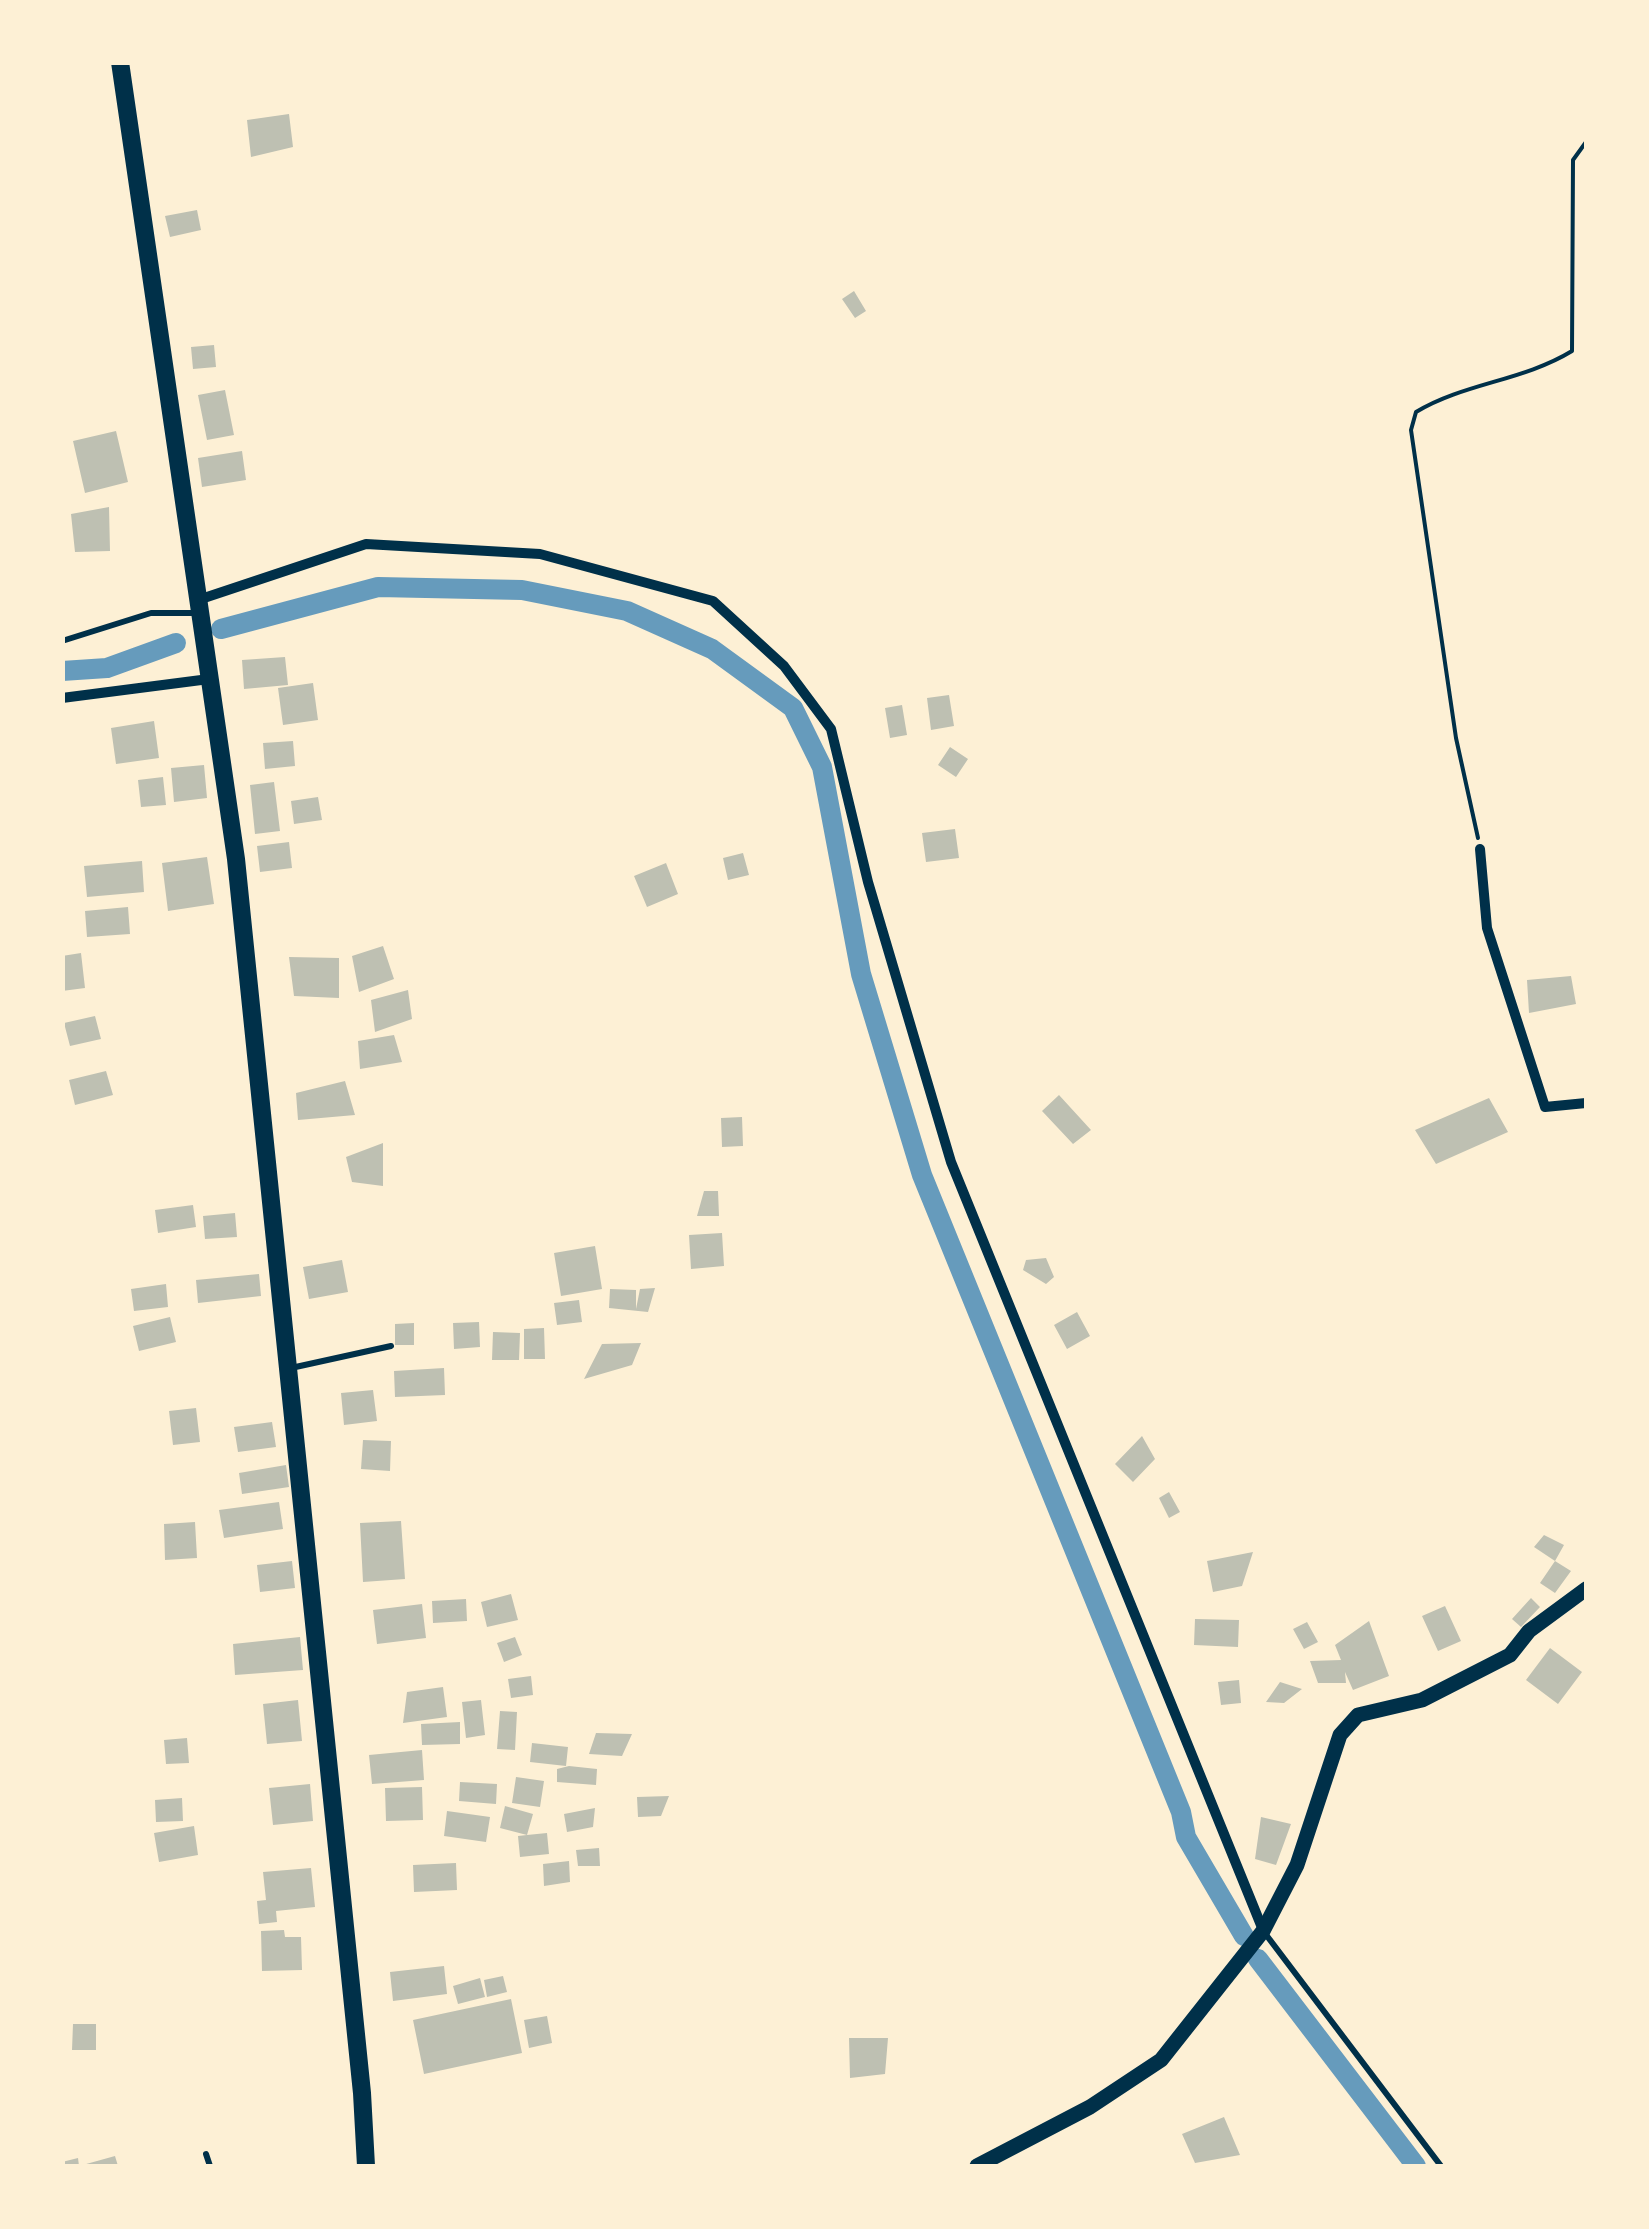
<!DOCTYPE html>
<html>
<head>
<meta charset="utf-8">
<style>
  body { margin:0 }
  #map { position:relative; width:1649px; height:2229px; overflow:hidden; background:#fdf0d5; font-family:"Exo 2",sans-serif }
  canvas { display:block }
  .frame { position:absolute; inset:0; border:65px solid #fdf0d5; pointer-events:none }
</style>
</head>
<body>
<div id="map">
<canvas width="1649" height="2229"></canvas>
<div class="frame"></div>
</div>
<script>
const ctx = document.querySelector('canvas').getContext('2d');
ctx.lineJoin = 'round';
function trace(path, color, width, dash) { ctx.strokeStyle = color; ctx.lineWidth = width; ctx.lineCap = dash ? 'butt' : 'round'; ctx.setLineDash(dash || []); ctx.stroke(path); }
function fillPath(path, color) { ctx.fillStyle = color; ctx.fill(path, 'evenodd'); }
trace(new Path2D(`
  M 221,629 L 378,587 L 522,590 L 627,611 L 712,649 L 793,708 L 822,767 L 861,974 L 922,1175 L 1181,1812 L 1186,1837 L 1244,1936
  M 62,671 L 107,668 L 176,643
  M 1258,1959 L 1416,2166`), '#669bbc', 20);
fillPath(new Path2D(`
  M 289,114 L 293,147 L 251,157 L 247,120 Z
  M 197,210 L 201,230 L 170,237 L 165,216 Z
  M 854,291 L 866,311 L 855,318 L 842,299 Z
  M 214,345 L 216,367 L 193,369 L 191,347 Z
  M 225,390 L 234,435 L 207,440 L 198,395 Z
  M 116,431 L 128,482 L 85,493 L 73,441 Z
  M 242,451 L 246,480 L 202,487 L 198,458 Z
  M 109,507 L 110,551 L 75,552 L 71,514 Z
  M 285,657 L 288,685 L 244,689 L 242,660 Z
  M 313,683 L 318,720 L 283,725 L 278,688 Z
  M 949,695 L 954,726 L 931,730 L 927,698 Z
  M 902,705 L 907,735 L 890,738 L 885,708 Z
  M 154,721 L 159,758 L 116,764 L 111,728 Z
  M 293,741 L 295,766 L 265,769 L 263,743 Z
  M 950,747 L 968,759 L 956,777 L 938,765 Z
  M 204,765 L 207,798 L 174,802 L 171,768 Z
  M 163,777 L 166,805 L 141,807 L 138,780 Z
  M 274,782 L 280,831 L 255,834 L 250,785 Z
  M 318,797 L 322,820 L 294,824 L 291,801 Z
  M 955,829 L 959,858 L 926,862 L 922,833 Z
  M 289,842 L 292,868 L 260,872 L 257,846 Z
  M 743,853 L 749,875 L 728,880 L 723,858 Z
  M 207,857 L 214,904 L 168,911 L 162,863 Z
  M 142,861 L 144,892 L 87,897 L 84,866 Z
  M 666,863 L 678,894 L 647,907 L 634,876 Z
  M 128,907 L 130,934 L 87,937 L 85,911 Z
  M 383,946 L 394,979 L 359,992 L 352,956 Z
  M 81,953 L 85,988 L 62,991 L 62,956 Z
  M 289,957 L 339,958 L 339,998 L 294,996 Z
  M 1571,976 L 1576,1004 L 1529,1013 L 1527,980 Z
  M 408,990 L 412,1019 L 375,1032 L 371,1000 Z
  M 95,1016 L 101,1039 L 70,1046 L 64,1023 Z
  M 394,1035 L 402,1062 L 360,1069 L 358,1041 Z
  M 106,1071 L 113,1095 L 75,1105 L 69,1080 Z
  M 345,1081 L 355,1115 L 298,1120 L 296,1093 Z
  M 1059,1095 L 1091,1130 L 1073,1144 L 1042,1111 Z
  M 1489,1098 L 1508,1132 L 1436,1164 L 1415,1130 Z
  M 742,1117 L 743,1146 L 722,1147 L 721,1118 Z
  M 383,1143 L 383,1186 L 352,1182 L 346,1157 Z
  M 704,1191 L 718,1191 L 719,1216 L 697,1216 Z
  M 193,1205 L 196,1227 L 158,1233 L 155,1210 Z
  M 235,1213 L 237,1237 L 205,1239 L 203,1216 Z
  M 722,1233 L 724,1266 L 691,1269 L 689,1235 Z
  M 595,1246 L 602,1289 L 561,1296 L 554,1253 Z
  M 1046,1258 L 1054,1277 L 1046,1284 L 1023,1270 L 1026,1260 Z
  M 342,1260 L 348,1292 L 309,1299 L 303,1267 Z
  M 259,1274 L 261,1296 L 198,1303 L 196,1280 Z
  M 166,1284 L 168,1307 L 134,1311 L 131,1289 Z
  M 655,1288 L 648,1312 L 609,1308 L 610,1289 L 636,1290 L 636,1309 L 640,1289 Z
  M 579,1300 L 582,1322 L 557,1325 L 554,1303 Z
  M 1077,1312 L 1090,1336 L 1067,1349 L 1054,1325 Z
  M 170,1317 L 176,1342 L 139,1351 L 133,1326 Z
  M 479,1322 L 480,1347 L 454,1349 L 453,1323 Z
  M 414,1323 L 414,1345 L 395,1345 L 395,1324 Z
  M 544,1328 L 545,1359 L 524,1359 L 524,1329 Z
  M 493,1332 L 520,1333 L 519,1360 L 492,1360 Z
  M 641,1343 L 632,1365 L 584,1379 L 602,1344 Z
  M 444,1368 L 445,1395 L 395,1397 L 394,1371 Z
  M 373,1390 L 377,1421 L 344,1425 L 341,1393 Z
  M 196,1408 L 200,1442 L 173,1445 L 169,1411 Z
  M 272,1422 L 276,1447 L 238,1452 L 234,1427 Z
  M 1142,1436 L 1155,1459 L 1133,1482 L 1115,1464 Z
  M 363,1440 L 391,1441 L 390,1471 L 361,1469 Z
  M 286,1465 L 289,1487 L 242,1494 L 239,1473 Z
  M 1169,1492 L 1180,1512 L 1169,1518 L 1159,1498 Z
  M 279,1502 L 283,1529 L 224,1538 L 219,1510 Z
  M 401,1521 L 405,1579 L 363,1582 L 360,1523 Z
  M 195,1522 L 197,1558 L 165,1560 L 164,1524 Z
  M 1544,1535 L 1564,1545 L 1555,1561 L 1534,1547 Z
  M 1253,1552 L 1242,1586 L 1213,1592 L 1207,1561 Z
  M 292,1561 L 295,1588 L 260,1592 L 257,1565 Z
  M 1555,1561 L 1571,1571 L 1555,1593 L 1540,1583 Z
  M 511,1594 L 518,1620 L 487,1627 L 481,1602 Z
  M 1531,1598 L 1540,1607 L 1521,1627 L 1512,1619 Z
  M 466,1599 L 467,1621 L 433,1623 L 432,1601 Z
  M 422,1604 L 426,1638 L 377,1644 L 373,1610 Z
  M 1445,1606 L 1461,1641 L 1438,1651 L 1422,1616 Z
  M 1195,1619 L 1239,1620 L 1238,1647 L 1194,1645 Z
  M 1369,1621 L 1389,1676 L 1353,1690 L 1345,1672 L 1346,1683 L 1318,1683 L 1310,1661 L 1341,1660 L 1335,1645 Z
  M 1307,1622 L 1318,1642 L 1304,1649 L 1293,1629 Z
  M 300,1637 L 303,1670 L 235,1675 L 233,1644 Z
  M 515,1637 L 522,1655 L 504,1662 L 497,1643 Z
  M 1550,1648 L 1582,1672 L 1558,1704 L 1526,1680 Z
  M 531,1676 L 533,1695 L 511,1698 L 508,1679 Z
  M 1239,1680 L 1241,1703 L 1221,1705 L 1218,1682 Z
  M 1280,1682 L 1302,1689 L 1284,1703 L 1266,1702 Z
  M 443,1687 L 447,1717 L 403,1723 L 407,1692 Z
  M 298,1700 L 302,1741 L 267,1744 L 263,1704 Z
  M 481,1700 L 485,1735 L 466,1738 L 462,1702 Z
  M 500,1711 L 517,1712 L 515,1750 L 497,1749 Z
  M 460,1722 L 460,1744 L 422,1745 L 421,1724 Z
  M 596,1733 L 632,1734 L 622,1756 L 589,1754 Z
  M 187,1738 L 189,1763 L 166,1764 L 164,1740 Z
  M 532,1743 L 568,1747 L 566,1766 L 530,1762 Z
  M 422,1750 L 424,1780 L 372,1784 L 369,1755 Z
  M 569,1766 L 597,1769 L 596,1785 L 557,1782 L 557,1769 Z
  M 516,1777 L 544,1781 L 540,1807 L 512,1803 Z
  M 460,1782 L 497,1784 L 496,1804 L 459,1801 Z
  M 310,1784 L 313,1821 L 273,1825 L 269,1788 Z
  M 422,1787 L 423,1820 L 386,1821 L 385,1788 Z
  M 669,1796 L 661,1816 L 638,1817 L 637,1797 Z
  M 182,1798 L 183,1821 L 156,1822 L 155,1800 Z
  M 505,1806 L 533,1814 L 527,1835 L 547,1833 L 549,1854 L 520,1857 L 518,1836 L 527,1835 L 500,1828 Z
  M 595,1808 L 593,1827 L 567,1832 L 564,1814 Z
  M 447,1811 L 490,1817 L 486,1842 L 444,1836 Z
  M 1261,1817 L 1291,1824 L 1276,1865 L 1255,1859 Z
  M 194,1826 L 198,1855 L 159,1862 L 154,1833 Z
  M 599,1848 L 600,1866 L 578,1866 L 576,1850 Z
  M 569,1861 L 570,1882 L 544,1886 L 543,1864 Z
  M 456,1863 L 457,1890 L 414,1892 L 413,1865 Z
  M 311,1868 L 315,1907 L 276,1911 L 277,1922 L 259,1924 L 257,1901 L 266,1900 L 263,1872 Z
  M 284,1930 L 285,1937 L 301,1937 L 302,1970 L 262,1971 L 261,1931 Z
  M 444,1966 L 447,1994 L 393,2001 L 390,1972 Z
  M 503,1976 L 507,1992 L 487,1997 L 484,1980 Z
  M 480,1978 L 485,1997 L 458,2004 L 453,1986 Z
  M 511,1999 L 522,2053 L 424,2074 L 413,2020 Z
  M 547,2016 L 552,2043 L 529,2048 L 524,2020 Z
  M 73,2024 L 96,2024 L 96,2050 L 72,2050 Z
  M 849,2038 L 888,2038 L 885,2074 L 850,2078 Z
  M 1224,2117 L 1240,2155 L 1195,2163 L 1182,2134 Z
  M 115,2156 L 118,2166 L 62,2166 L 62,2162 L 78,2158 L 79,2166 Z`), '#bec0b2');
trace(new Path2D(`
  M 1478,838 L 1456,738 L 1411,430 L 1416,412 C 1464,383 1523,381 1572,351 L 1573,160 L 1586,142`), '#003049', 4);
trace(new Path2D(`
  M 62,641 L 151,613 L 197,613
  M 291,1368 L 391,1346
  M 1264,1932 L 1441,2166
  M 206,2154 L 210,2166`), '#003049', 6);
trace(new Path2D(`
  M 198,600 L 366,544 L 540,554 L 713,601 L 784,666 L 831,729 L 868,882 L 951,1162 L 1263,1930
  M 62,698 L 209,679
  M 1480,849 L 1487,928 L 1545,1107 L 1586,1103`), '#003049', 10);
trace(new Path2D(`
  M 977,2166 L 1090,2107 L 1161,2060 L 1263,1931 L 1297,1865 L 1340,1735 L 1358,1715 L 1422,1700 L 1510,1655 L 1529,1631 L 1586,1589`), '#003049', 15);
trace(new Path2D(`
  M 120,62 L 236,859 L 362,2093 L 366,2166`), '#003049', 18);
</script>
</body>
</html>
